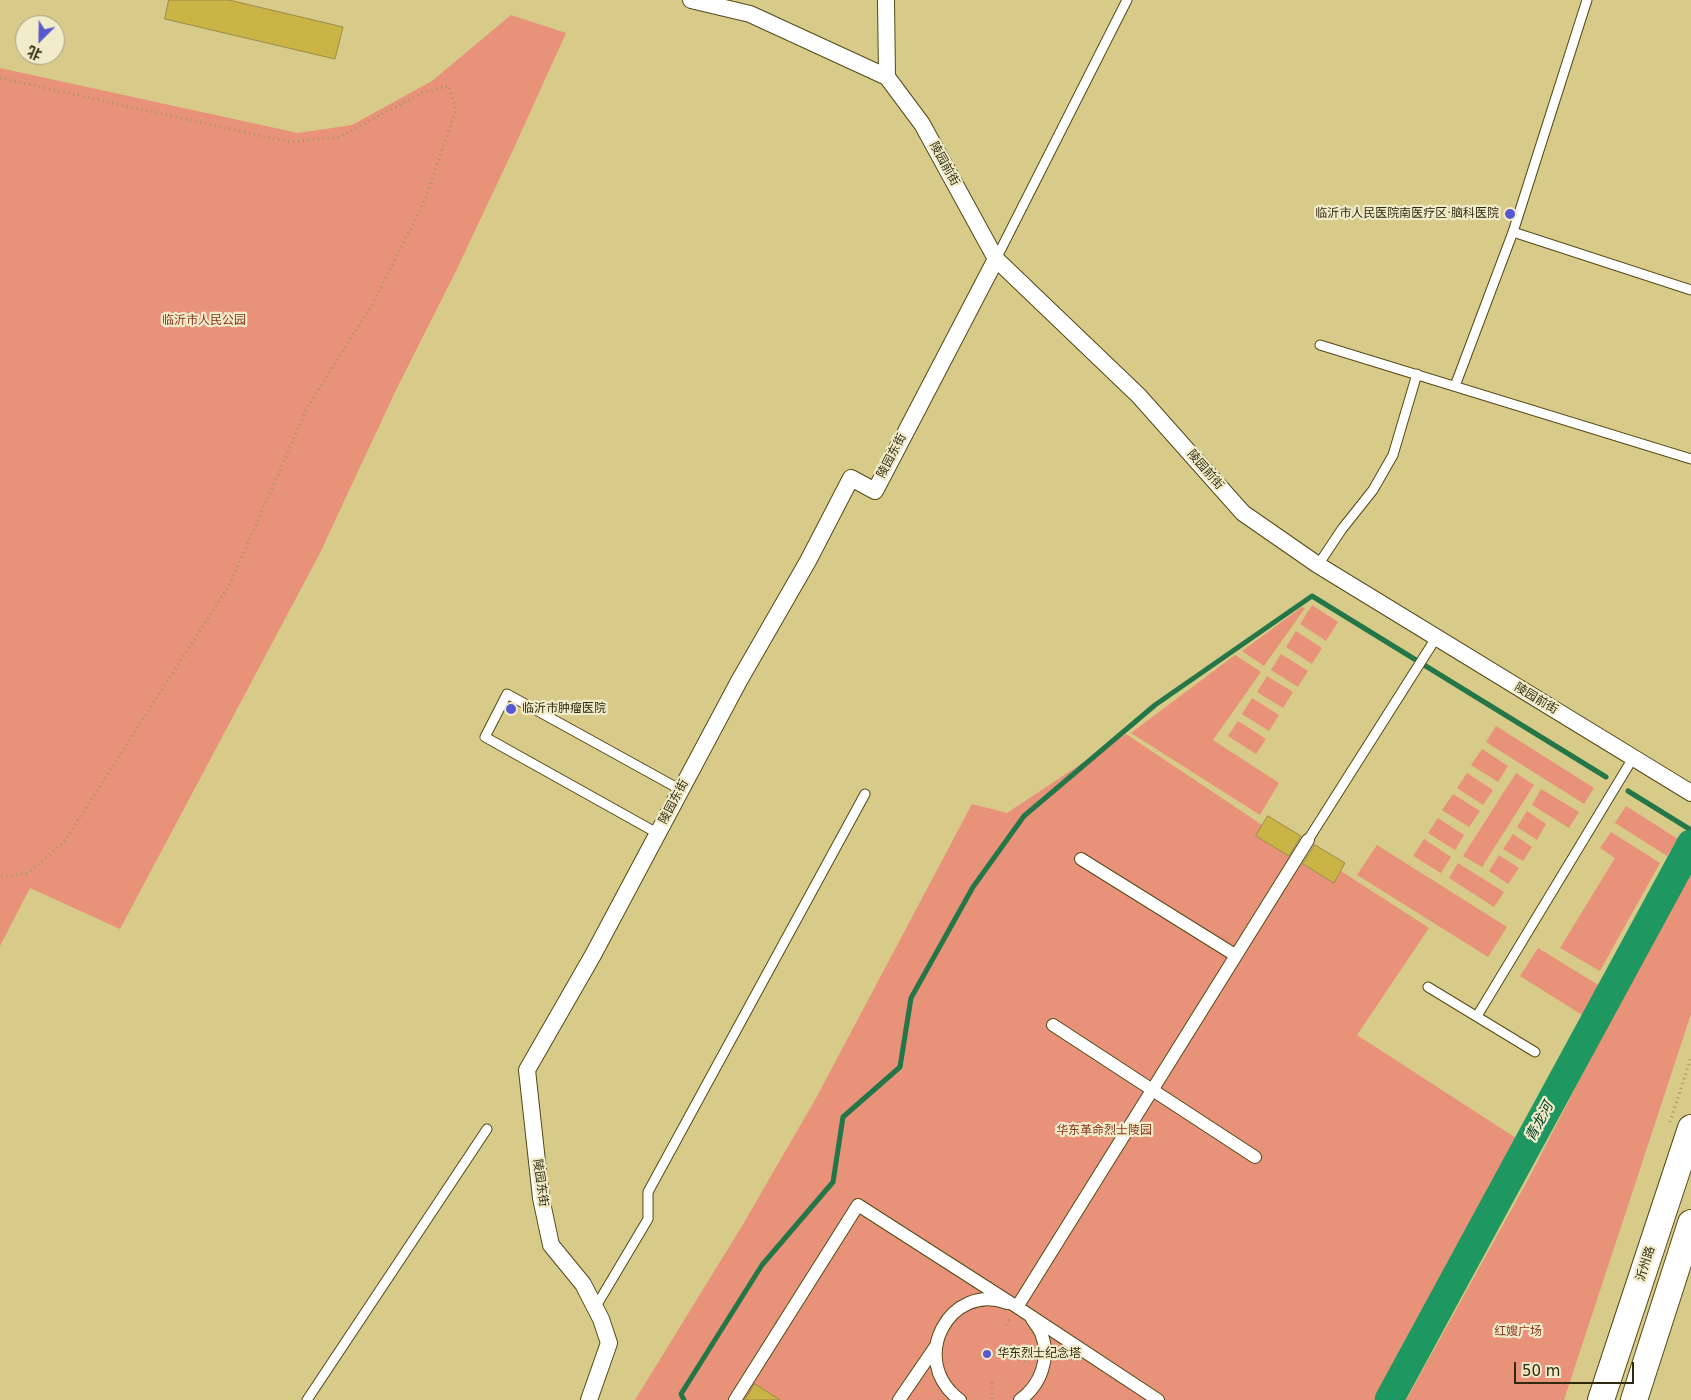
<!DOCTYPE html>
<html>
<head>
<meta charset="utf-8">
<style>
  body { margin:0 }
  #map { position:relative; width:1691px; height:1400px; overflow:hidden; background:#d8ca88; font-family:"DejaVu Sans","Noto Sans SC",sans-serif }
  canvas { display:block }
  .north { position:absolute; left:15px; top:15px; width:50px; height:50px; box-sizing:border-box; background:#f1ebca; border:1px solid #a39e7f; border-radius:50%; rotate:203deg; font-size:14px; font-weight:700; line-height:20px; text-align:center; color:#2f2a0e }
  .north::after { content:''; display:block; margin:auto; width:18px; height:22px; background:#5859d0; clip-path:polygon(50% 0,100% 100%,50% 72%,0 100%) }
  .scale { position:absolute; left:1514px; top:1362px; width:120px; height:22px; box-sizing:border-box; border:2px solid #2f2a0e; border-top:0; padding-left:6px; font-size:15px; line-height:18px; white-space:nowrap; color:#2f2a0e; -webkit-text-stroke:4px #f1ebca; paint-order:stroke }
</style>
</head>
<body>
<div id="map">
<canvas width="1691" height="1400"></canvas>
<div class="north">北</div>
<div class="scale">50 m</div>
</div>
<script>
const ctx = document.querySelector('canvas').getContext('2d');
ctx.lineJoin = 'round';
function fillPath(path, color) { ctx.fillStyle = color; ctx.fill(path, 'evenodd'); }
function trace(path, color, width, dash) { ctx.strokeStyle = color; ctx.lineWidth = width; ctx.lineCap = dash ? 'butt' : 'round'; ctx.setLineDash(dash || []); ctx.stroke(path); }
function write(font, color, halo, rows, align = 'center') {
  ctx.font = font + ' "DejaVu Sans","Noto Sans SC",sans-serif'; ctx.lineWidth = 4.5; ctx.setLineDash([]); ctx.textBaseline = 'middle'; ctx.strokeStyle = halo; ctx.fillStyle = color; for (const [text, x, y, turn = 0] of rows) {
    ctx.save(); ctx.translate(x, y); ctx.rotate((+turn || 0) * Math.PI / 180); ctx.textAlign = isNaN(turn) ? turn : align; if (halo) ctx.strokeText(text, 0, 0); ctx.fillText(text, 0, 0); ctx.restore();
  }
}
fillPath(new Path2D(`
  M 511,15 L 566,33 L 514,148 L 456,271 L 396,390 L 319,555 L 120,929 L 30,888 L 0,946 L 0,68 L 298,133 L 352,125 L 432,81 Z
  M 1312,605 L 1338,622 L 1326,641 L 1300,624 Z
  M 1302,607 L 1305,608 L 1264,666 L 1242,651 Z
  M 1296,631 L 1322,648 L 1312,664 L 1286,647 Z
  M 1281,654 L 1308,671 L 1298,687 L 1271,670 Z
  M 1235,655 L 1261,672 L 1213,740 L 1279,783 L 1260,815 L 1131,733 Z
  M 1267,676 L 1293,692 L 1283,708 L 1257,692 Z
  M 1252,698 L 1279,715 L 1269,731 L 1242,714 Z
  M 1238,721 L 1266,739 L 1256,754 L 1228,736 Z
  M 1496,726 L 1594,788 L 1584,804 L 1486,742 Z
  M 1126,734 L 1262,825 L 1256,836 L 1334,883 L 1341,871 L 1429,928 L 1357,1035 L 1516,1138 L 1375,1400 L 635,1400 L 742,1226 L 815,1100 L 972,804 L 1007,813 Z
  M 1482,749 L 1508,766 L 1498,782 L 1471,765 Z
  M 1467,773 L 1493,790 L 1483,805 L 1457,788 Z
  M 1516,773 L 1534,785 L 1482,867 L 1463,856 Z
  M 1541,789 L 1579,812 L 1569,828 L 1532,805 Z
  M 1453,794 L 1480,811 L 1469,827 L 1442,810 Z
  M 1626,806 L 1678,839 L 1667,856 L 1615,823 Z
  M 1527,811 L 1546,824 L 1537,840 L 1517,827 Z
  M 1438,818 L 1464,835 L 1455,850 L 1428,833 Z
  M 1611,832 L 1660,863 L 1600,971 L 1560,948 L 1615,858 L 1600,848 Z
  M 1513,834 L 1532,847 L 1523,861 L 1503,849 Z
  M 1424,839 L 1451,857 L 1441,873 L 1413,856 Z
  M 1377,845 L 1507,927 L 1488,957 L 1357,875 Z
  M 1499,855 L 1519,868 L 1508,884 L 1489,871 Z
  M 1458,863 L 1504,892 L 1494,907 L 1449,878 Z
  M 1691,863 L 1691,1014 L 1564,1400 L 1406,1400 L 1530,1176 Z
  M 1538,948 L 1605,989 L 1587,1018 L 1520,976 Z`), '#e89379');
trace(new Path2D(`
  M 1628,791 L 1691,830
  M 684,1400 L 681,1394 L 762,1265 L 833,1182 L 843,1117 L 900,1067 L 911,998 L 973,887 L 1024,816 L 1155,705 L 1312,596 L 1606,777`), '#237648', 5);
trace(new Path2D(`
  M 1389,1400 L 1691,844`), '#1e9761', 29);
const building = new Path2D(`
  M 169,0 L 229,0 L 343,27 L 335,59 L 165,19 Z
  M 1268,816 L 1301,836 L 1289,856 L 1256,836 Z
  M 1315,845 L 1345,863 L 1334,883 L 1303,864 Z
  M 755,1384 L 780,1400 L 745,1400 Z`);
fillPath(building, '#cab446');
trace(building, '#988b4a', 1);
const service = new Path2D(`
  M 1513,232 L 1691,290
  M 996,259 L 1127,0
  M 1320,345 L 1691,459
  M 1455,386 L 1513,232 L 1587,0
  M 1318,565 L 1342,529 L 1373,490 L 1393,455 L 1417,374
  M 657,833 L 485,737 L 507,694 L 681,790
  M 1308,840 L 1436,638
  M 1428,987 L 1535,1052
  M 1477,1016 L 1633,758
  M 595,1308 L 648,1219 L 648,1192 L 865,794
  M 307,1400 L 487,1129`);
const pedestrian = new Path2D(`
  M 1081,859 L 1235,955
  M 1053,1025 L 1255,1157
  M 1017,1307 L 1308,840
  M 735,1400 L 858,1205 L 1017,1307 L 1158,1400
  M 899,1400 L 936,1346
  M 960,1400 C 906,1360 951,1281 1007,1303
  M 1020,1400 C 1041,1385 1051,1357 1041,1333 C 1039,1328 1035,1324 1032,1319`);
const minor = new Path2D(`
  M 691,0 L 750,14 L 887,77
  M 886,0 L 887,77 L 922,124 L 996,259 L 1139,396 L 1243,513 L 1318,565 L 1691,793
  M 589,1400 L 609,1343 L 601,1319 L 583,1284 L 551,1245 L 541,1198 L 527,1070 L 593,955 L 739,681 L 808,561 L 851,478 L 875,491 L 996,259`);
const primary = new Path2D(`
  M 1601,1400 L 1691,1128
  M 1634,1400 L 1691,1223`);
trace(service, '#544a18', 11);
trace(pedestrian, '#544a18', 14);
trace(minor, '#544a18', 18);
trace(primary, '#544a18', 28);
trace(new Path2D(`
  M 0,78 L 289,142 L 339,137 L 422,93 L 449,86 L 456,110 L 425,200 L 372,305 L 307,408 L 230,584 L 64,842 L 28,873 L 0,877
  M 1670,1122 L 1691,1057
  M 1006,1325 L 1010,1318
  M 1019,1360 L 1031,1363
  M 992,1383 L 992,1400`), '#a19660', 3, [1, 4]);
trace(service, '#fff', 9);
trace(pedestrian, '#fff', 12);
trace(minor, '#fff', 16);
trace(primary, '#fff', 26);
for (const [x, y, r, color] of [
  [1510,214,6,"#5859d0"],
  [511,709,6,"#5859d0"],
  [987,1354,5,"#5859d0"]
]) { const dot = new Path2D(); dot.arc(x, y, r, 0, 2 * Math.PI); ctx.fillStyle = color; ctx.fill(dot); trace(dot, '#f1ebca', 2); }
write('12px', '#2f2a0e', '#f1ebca', [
  ["陵园前街",944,164,61],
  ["陵园东街",892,456,-62],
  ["陵园前街",1205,470,49],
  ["陵园前街",1536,699,31],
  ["陵园东街",674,802,-62],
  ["陵园东街",540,1183,82],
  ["沂州路",1646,1264,-72]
]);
write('12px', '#2f2a0e', '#f1ebca', [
  ["临沂市人民医院南医疗区·脑科医院",1499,214,"right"],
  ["临沂市肿瘤医院",522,709],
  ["华东烈士纪念塔",997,1354]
], 'left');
write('12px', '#87371e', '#f1ebca', [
  ["临沂市人民公园",204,321],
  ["华东革命烈士陵园",1104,1131],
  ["红嫂广场",1518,1332]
]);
write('italic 14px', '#004025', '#f1ebca', [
  ["青龙河",1540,1122,-62]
]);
</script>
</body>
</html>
